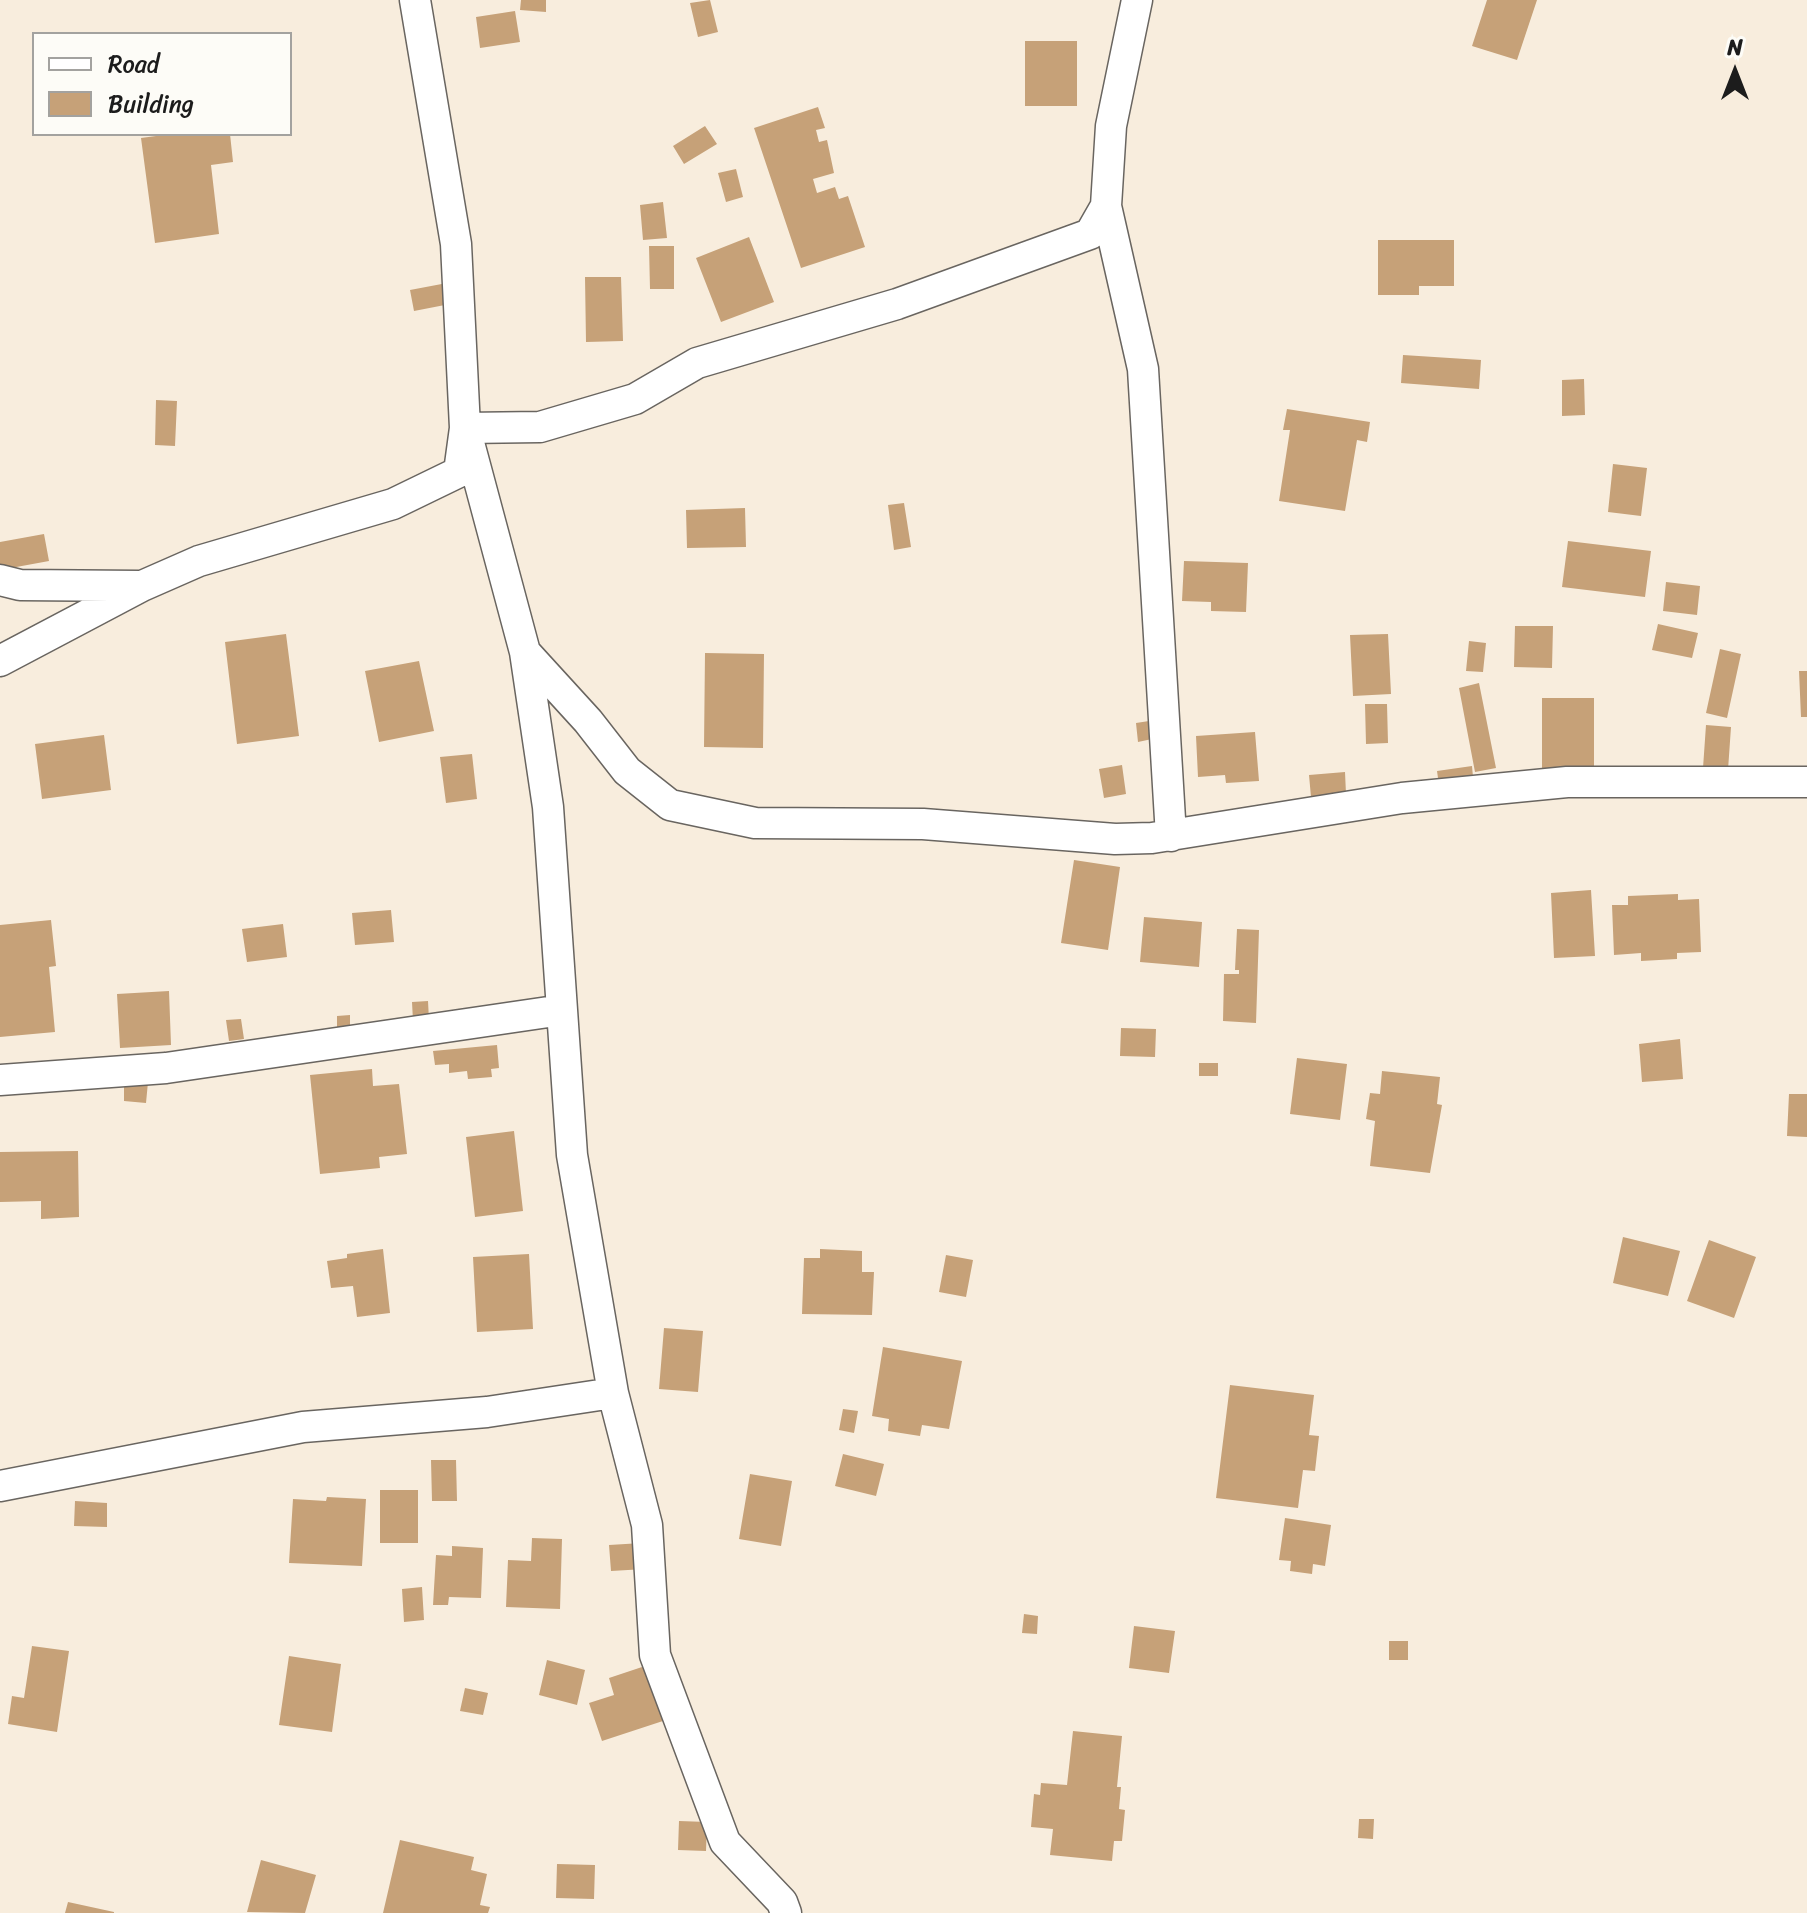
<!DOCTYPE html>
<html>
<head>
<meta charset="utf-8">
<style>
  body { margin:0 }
  #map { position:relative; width:1807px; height:1913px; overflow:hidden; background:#f8eddd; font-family:Sriracha,sans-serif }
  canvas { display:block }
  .legend { position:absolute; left:32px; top:32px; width:260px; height:104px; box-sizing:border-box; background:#fdfcf7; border:2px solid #a3a29f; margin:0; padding:10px 14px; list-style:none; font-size:24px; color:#1c1c1c }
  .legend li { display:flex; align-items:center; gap:16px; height:40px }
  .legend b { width:40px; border:2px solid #a3a29f }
  .north { position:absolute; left:1695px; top:32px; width:80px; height:80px; -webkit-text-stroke:6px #fdfcf7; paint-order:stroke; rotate:0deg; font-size:22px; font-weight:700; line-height:32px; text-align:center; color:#1c1c1c }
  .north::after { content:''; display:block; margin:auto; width:28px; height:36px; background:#1c1c1c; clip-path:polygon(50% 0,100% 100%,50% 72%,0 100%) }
</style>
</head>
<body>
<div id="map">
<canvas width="1807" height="1913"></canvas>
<ul class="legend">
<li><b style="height:10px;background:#fff"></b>Road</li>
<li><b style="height:22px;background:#c6a178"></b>Building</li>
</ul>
<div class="north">N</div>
</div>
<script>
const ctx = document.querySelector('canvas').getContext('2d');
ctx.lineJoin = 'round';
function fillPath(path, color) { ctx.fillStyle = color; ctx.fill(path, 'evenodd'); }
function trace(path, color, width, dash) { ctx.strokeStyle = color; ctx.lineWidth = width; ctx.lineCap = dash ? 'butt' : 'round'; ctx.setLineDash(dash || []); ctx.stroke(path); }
fillPath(new Path2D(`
  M 521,0 L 546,0 L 546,12 L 520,10 Z
  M 710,0 L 718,32 L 698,37 L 690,3 Z
  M 1487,0 L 1537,0 L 1517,60 L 1472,46 Z
  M 515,11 L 520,42 L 480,48 L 476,17 Z
  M 1025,41 L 1077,41 L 1077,106 L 1025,106 Z
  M 818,107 L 825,128 L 816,130 L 819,142 L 827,140 L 834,173 L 813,179 L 817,193 L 835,187 L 839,199 L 848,196 L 865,247 L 801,268 L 754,128 Z
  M 705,126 L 717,144 L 684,164 L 673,146 Z
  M 171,134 L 230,134 L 233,162 L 211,165 L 219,234 L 155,243 L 141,138 Z
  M 736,169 L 743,197 L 726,202 L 718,173 Z
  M 663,202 L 667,238 L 643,240 L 640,205 Z
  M 749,237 L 774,302 L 721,322 L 696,258 Z
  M 1378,240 L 1454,240 L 1454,286 L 1419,286 L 1419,295 L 1378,295 Z
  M 649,246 L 674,246 L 674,289 L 650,289 Z
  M 585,277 L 621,277 L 623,341 L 586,342 Z
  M 447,283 L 450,304 L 414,311 L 410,290 Z
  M 1403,355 L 1481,360 L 1479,389 L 1401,383 Z
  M 1584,379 L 1585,415 L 1562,416 L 1562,380 Z
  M 156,400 L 177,401 L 175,446 L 155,445 Z
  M 1287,409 L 1370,422 L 1367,442 L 1357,440 L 1345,511 L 1279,501 L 1290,430 L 1283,430 Z
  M 1613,464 L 1647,468 L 1641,516 L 1608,512 Z
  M 904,503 L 911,547 L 894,550 L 888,505 Z
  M 745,508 L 746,547 L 687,548 L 686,510 Z
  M 44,534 L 49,561 L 0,570 L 0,542 Z
  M 1568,541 L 1651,551 L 1645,597 L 1562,587 Z
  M 1184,561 L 1248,563 L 1246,612 L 1211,611 L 1211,602 L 1182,601 Z
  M 1666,582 L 1700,586 L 1697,615 L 1663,611 Z
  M 1658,624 L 1698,633 L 1692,658 L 1652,650 Z
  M 1515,626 L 1553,626 L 1552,668 L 1514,667 Z
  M 286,634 L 299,736 L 237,744 L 225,642 Z
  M 1388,634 L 1391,694 L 1353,696 L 1350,635 Z
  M 1469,641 L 1486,643 L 1483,672 L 1466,671 Z
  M 1720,649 L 1741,654 L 1727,718 L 1706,713 Z
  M 705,653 L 764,654 L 763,748 L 704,747 Z
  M 419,661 L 434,731 L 379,742 L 365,671 Z
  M 1799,671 L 1807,671 L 1807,717 L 1801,717 Z
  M 1479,683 L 1496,768 L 1475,772 L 1459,688 Z
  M 1542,698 L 1594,698 L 1594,773 L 1542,773 Z
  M 1365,704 L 1387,704 L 1388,743 L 1366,744 Z
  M 1149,721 L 1152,739 L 1138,742 L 1136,723 Z
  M 1706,725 L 1731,727 L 1728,770 L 1703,768 Z
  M 1255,732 L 1259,781 L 1226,783 L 1225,775 L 1198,777 L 1196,736 Z
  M 104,735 L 111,790 L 42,799 L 35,744 Z
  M 472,754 L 477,799 L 446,803 L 440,757 Z
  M 1122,765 L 1126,794 L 1104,798 L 1099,769 Z
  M 1472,766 L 1474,788 L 1440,792 L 1437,771 Z
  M 1345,772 L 1346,794 L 1311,797 L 1309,775 Z
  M 1074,860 L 1120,867 L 1108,950 L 1061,943 Z
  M 1591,890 L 1595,956 L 1554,958 L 1551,893 Z
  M 1678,894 L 1678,900 L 1699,899 L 1701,952 L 1677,953 L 1677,959 L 1641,961 L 1641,953 L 1614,955 L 1612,905 L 1628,905 L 1628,896 Z
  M 391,910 L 394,942 L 355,945 L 352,913 Z
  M 1144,917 L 1202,922 L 1199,967 L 1140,962 Z
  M 51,920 L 56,966 L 49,967 L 55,1032 L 0,1037 L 0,925 Z
  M 283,924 L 287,957 L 247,962 L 242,929 Z
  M 1237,929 L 1259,930 L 1256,1023 L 1223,1021 L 1224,974 L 1239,974 L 1239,970 L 1235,970 Z
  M 169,991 L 171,1045 L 120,1048 L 117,994 Z
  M 428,1001 L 429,1020 L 413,1021 L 412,1002 Z
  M 350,1015 L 350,1026 L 337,1027 L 337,1016 Z
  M 241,1019 L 244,1039 L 229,1041 L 226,1020 Z
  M 1121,1028 L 1156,1029 L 1155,1057 L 1120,1056 Z
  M 1680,1039 L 1683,1079 L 1642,1082 L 1639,1044 Z
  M 497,1045 L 499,1068 L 491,1069 L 492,1077 L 468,1079 L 467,1071 L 449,1073 L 449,1064 L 435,1065 L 433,1051 Z
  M 1297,1058 L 1347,1064 L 1340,1120 L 1290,1114 Z
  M 1199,1063 L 1218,1063 L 1218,1076 L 1199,1076 Z
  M 372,1069 L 373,1086 L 399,1084 L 407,1154 L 379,1157 L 380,1168 L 320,1174 L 310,1075 Z
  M 1382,1071 L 1440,1077 L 1437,1104 L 1442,1105 L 1430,1173 L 1370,1166 L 1375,1121 L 1366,1119 L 1370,1093 L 1380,1094 Z
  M 124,1081 L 148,1082 L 146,1103 L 124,1101 Z
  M 1789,1094 L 1807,1094 L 1807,1137 L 1787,1136 Z
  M 514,1131 L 523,1211 L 475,1217 L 466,1137 Z
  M 78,1151 L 79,1217 L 41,1219 L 41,1201 L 0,1202 L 0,1152 Z
  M 1623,1237 L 1680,1251 L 1668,1296 L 1613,1283 Z
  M 1709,1240 L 1756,1257 L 1734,1318 L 1687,1301 Z
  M 383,1249 L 390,1313 L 357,1317 L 353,1286 L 331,1288 L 327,1261 L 347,1258 L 347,1254 Z
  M 820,1249 L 862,1251 L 862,1272 L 874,1272 L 872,1315 L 802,1314 L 804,1258 L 820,1258 Z
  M 529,1254 L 533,1329 L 477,1332 L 473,1257 Z
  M 946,1255 L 973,1260 L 966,1297 L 939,1292 Z
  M 664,1328 L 703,1331 L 698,1392 L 659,1389 Z
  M 883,1347 L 962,1361 L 949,1429 L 922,1425 L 920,1436 L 888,1431 L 889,1419 L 872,1416 Z
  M 1230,1385 L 1314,1395 L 1309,1435 L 1319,1436 L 1315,1471 L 1303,1470 L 1298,1508 L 1216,1498 Z
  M 843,1409 L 858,1411 L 854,1433 L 839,1430 Z
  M 843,1454 L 884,1464 L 876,1496 L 835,1486 Z
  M 431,1460 L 456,1460 L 457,1501 L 432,1501 Z
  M 750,1474 L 792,1481 L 781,1546 L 739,1539 Z
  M 380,1490 L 418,1490 L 418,1543 L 380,1543 Z
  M 327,1497 L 366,1499 L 362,1566 L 289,1563 L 293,1499 L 326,1501 Z
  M 75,1501 L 107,1503 L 107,1527 L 74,1526 Z
  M 1285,1518 L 1331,1525 L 1325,1566 L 1313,1564 L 1312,1574 L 1290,1571 L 1291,1561 L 1279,1560 Z
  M 532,1538 L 562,1539 L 560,1609 L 506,1607 L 508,1560 L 531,1561 Z
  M 642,1543 L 645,1569 L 611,1571 L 609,1545 Z
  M 452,1546 L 483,1548 L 481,1598 L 449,1597 L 448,1605 L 433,1605 L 436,1555 L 452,1556 Z
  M 422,1587 L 424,1620 L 404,1622 L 402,1589 Z
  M 1024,1614 L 1038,1616 L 1037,1634 L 1022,1633 Z
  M 1134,1626 L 1175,1631 L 1169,1673 L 1129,1668 Z
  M 1389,1641 L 1408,1641 L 1408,1660 L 1389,1660 Z
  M 32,1646 L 69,1651 L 57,1732 L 8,1724 L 12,1696 L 24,1698 Z
  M 289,1656 L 341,1664 L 332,1732 L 279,1725 Z
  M 547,1660 L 585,1670 L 577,1705 L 539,1695 Z
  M 651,1664 L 669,1719 L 602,1741 L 589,1703 L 614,1695 L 609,1678 Z
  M 465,1688 L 488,1693 L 483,1715 L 460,1711 Z
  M 1073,1731 L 1122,1736 L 1117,1787 L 1121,1787 L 1119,1809 L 1125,1810 L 1122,1841 L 1114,1841 L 1112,1861 L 1050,1855 L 1053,1829 L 1031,1827 L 1034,1794 L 1040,1795 L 1041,1783 L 1067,1785 Z
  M 1359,1819 L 1374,1819 L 1373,1839 L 1358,1838 Z
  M 679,1821 L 707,1822 L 706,1851 L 678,1850 Z
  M 400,1840 L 474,1857 L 471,1870 L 487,1874 L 480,1905 L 490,1907 L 488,1913 L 383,1913 Z
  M 261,1860 L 316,1875 L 305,1913 L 247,1912 Z
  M 557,1864 L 595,1865 L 594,1899 L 556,1898 Z
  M 68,1902 L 114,1912 L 114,1913 L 65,1913 Z`), '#c6a178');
const minor = new Path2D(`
  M 415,0 L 456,244 L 465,428 L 525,652 L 548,807 L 572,1155 L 613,1393 L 647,1525 L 655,1655 L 725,1842 L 782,1902 L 786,1913
  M 1137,0 L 1111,126 L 1106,206 L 1143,369 L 1171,836
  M 0,580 L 20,585 L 140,586
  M 525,652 L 588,721 L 627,771 L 670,805 L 755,823 L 923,824 L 1115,839 L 1152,838 L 1402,798 L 1567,782 L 1807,782
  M 0,661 L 142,586 L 199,561 L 393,504 L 459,472 L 465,428 L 540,427 L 635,399 L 697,363 L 897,304 L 1090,234 L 1106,206
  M 0,1080 L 166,1068 L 562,1010
  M 0,1486 L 303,1427 L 487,1412 L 613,1393`);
trace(minor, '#696560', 33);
trace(minor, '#fff', 30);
</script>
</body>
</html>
